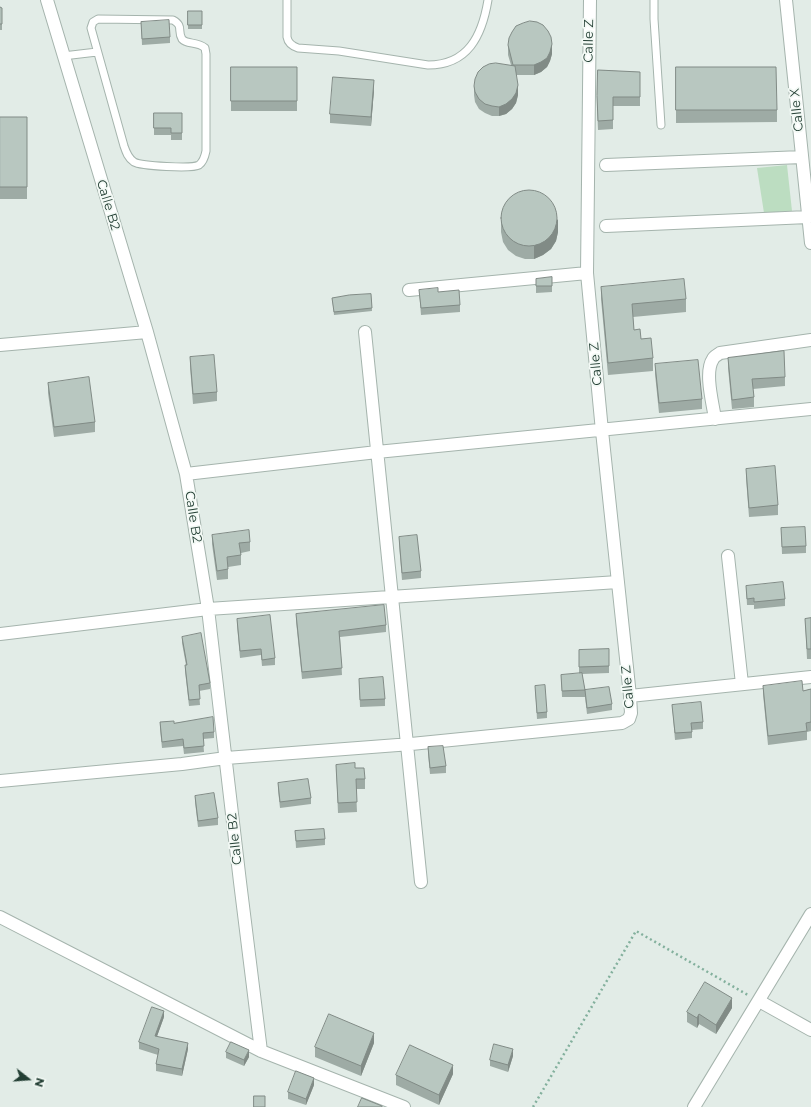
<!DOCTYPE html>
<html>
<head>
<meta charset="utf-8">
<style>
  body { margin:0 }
  #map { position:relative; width:811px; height:1107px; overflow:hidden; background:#e2ece7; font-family:Montserrat,sans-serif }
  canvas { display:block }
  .north { position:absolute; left:8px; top:1059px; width:40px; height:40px; -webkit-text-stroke:3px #f3f9f5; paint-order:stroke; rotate:107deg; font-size:11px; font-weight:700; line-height:16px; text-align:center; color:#223e33 }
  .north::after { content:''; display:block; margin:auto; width:14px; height:18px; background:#223e33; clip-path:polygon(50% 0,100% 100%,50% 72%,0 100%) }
</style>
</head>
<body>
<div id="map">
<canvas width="811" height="1107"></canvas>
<div class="north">N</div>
</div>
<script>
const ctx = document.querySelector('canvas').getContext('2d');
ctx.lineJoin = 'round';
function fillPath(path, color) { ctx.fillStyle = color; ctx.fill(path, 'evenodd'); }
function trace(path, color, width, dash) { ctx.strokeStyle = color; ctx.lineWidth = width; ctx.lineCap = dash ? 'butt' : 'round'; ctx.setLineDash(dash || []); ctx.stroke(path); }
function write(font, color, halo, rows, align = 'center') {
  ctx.font = font + ' Montserrat,sans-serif'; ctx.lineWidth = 3.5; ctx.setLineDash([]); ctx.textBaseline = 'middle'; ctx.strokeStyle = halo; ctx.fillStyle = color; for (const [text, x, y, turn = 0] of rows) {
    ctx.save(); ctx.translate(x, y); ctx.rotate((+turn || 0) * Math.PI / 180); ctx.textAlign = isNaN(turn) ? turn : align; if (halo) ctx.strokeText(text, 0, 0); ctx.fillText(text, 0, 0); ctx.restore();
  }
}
fillPath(new Path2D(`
  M 787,165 L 792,211 L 764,213 L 757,168 Z`), '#bcddc1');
const lane = new Path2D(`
  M 287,0 L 287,37 C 288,43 292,46 298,48 L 339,51 L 428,65 C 468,65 482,36 488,0
  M 654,0 L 654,19 L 661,125
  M 98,19 L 173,20 C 184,26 177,31 182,39 C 187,45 197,41 205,48 L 206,54 L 206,151 C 205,156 203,162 199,165 C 192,169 141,166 134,162 C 128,158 126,152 124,146 L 91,28 L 93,22 Z
  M 63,56 L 97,52`);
const street = new Path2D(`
  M 47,0 L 147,332 L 186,474 L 208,609 L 240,882 L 261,1051
  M 786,0 L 811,243
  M 606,165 L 802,157
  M 606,226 L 808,217
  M 409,290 L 587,273
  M 365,332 L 421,882
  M 0,345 L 147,332
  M 715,419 C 713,404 704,372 713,359 C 714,356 718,355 720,353 L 811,340
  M 186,474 L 377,452 L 811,409
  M 728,556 L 742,684
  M 0,634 L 208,609 L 618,582
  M 630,696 L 811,677
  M 0,781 L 182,764 L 226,758 L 411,744 L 622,723 L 629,719 L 631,713 L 630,696 L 602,431 L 587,273 L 590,0
  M 0,917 L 261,1051 L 404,1107
  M 759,1001 L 811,1030
  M 694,1107 L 811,914`);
trace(lane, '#a5b4ad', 9);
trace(street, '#a5b4ad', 14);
trace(new Path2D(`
  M 533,1107 L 636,931 L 748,995`), '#83b09d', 2.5, [2, 3]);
trace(lane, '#fff', 7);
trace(street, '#fff', 12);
fillPath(new Path2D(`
  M 0,7 L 2,14 L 2,30 L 0,30 Z
  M 188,11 L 202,11 L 202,29 L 188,29 Z
  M 141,22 L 170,37 L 170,43 L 142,45 Z
  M 508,45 L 552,54 L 550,61 L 547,67 L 541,72 L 534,75 L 516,75 L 518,95 L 516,103 L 512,109 L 506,114 L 499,116 L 492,116 L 485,113 L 479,109 L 475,102 L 474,95 L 474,86 L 511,65 L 508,55 Z
  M 231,67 L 297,67 L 297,111 L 231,111 Z
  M 676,67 L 777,110 L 777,122 L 676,123 Z
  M 598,70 L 640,72 L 640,106 L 613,106 L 613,129 L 598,130 L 597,106 Z
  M 374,90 L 371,126 L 330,123 L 330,114 Z
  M 154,113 L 182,113 L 182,140 L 171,140 L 171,135 L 154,135 Z
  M 0,117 L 27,117 L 27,199 L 0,199 Z
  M 501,220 L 558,232 L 556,241 L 551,249 L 543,255 L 534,259 L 525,259 L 516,256 L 508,250 L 503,242 L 501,232 Z
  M 552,277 L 552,292 L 536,293 L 536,279 Z
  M 601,287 L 686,299 L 686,312 L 633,317 L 634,330 L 641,339 L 653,358 L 653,371 L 608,375 L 601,299 Z
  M 419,290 L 438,292 L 460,305 L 460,312 L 421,315 Z
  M 371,294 L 372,311 L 334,315 L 332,298 Z
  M 190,357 L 217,392 L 217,401 L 193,404 L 190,367 Z
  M 728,358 L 785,377 L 785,386 L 753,389 L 754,397 L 754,407 L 732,409 L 728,368 Z
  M 655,364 L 702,399 L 702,409 L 659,413 L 655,374 Z
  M 48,383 L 95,422 L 95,432 L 54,437 L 48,393 Z
  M 746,469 L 778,505 L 778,515 L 749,517 L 746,478 Z
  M 781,528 L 806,546 L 806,553 L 782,554 Z
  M 212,535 L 250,542 L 250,551 L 241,553 L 241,565 L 228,567 L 228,579 L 217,580 L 212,544 Z
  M 399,537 L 421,571 L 421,578 L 402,580 L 399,544 Z
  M 746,586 L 785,599 L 785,606 L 754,609 L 754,605 L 747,605 Z
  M 296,614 L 386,625 L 386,632 L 340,637 L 342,675 L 302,679 L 296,621 Z
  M 811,618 L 811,659 L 807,659 L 805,619 Z
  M 237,619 L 275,658 L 275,665 L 262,666 L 261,655 L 240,658 L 237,625 Z
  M 182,637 L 210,683 L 210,689 L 199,691 L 200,705 L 189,706 L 185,671 L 185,665 L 186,665 L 182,643 Z
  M 609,649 L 609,673 L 582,674 L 585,690 L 612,704 L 612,710 L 587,714 L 585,697 L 562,697 L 561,675 L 579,674 L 579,650 Z
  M 359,679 L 385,699 L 385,706 L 360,707 Z
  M 535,686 L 547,712 L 547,718 L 537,719 Z
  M 763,686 L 803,691 L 811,689 L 811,731 L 807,732 L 807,740 L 768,745 L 763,694 Z
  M 672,705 L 703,722 L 703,729 L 692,730 L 692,738 L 675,740 Z
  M 160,722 L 174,723 L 214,732 L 214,738 L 203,739 L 204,752 L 184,754 L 183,746 L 162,748 L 160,729 Z
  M 428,747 L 446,766 L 446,773 L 430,774 L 428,754 Z
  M 336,765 L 355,768 L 365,779 L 365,789 L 356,789 L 357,812 L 338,813 Z
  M 278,783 L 311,798 L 311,804 L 280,808 L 278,790 Z
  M 195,796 L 218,818 L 218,825 L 198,827 L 195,802 Z
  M 295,831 L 325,839 L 325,845 L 296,848 Z
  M 732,1008 L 716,1034 L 699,1024 L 697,1028 L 687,1022 L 687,1012 Z
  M 164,1017 L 157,1036 L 188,1049 L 182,1076 L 156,1071 L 156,1064 L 158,1055 L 139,1049 L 139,1042 Z
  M 374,1043 L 361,1076 L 315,1057 L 315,1047 Z
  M 226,1052 L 249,1057 L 244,1066 L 226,1058 Z
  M 513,1056 L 508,1072 L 490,1066 L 490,1060 Z
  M 453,1074 L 439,1105 L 396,1085 L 396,1075 Z
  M 314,1085 L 306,1105 L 288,1099 L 288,1092 Z`), '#9eaba5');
fillPath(new Path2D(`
  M 552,44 L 552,54 L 550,61 L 547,67 L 541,72 L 534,75 L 534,65 Z
  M 374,80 L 374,90 L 371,126 L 371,117 Z
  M 518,85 L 518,95 L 516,103 L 512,109 L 506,114 L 499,116 L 499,107 Z
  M 558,219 L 558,232 L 556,241 L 551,249 L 543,255 L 534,259 L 534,246 Z
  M 732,998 L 732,1008 L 716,1034 L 716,1025 Z
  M 164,1011 L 164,1017 L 155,1042 L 155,1036 Z
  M 699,1014 L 699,1024 L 697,1028 L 697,1018 Z
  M 374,1033 L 374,1043 L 361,1076 L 361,1066 Z
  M 188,1043 L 188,1049 L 182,1076 L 182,1069 Z
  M 513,1049 L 513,1056 L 508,1072 L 508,1065 Z
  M 249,1050 L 249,1057 L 244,1066 L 244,1060 Z
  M 453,1065 L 453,1074 L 439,1105 L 439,1095 Z
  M 314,1078 L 314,1085 L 306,1105 L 306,1099 Z`), '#818b86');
const building = new Path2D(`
  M 0,7 L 2,8 L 2,24 L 0,24 Z
  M 188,11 L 202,11 L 202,25 L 188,25 Z
  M 169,20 L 170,37 L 142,39 L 141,22 Z
  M 530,21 L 537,22 L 543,25 L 548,31 L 551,37 L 552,44 L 550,52 L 547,58 L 541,62 L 534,65 L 513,65 L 508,45 L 509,38 L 512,32 L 516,26 L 523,23 Z
  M 496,63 L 515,66 L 518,85 L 516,93 L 512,99 L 506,104 L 499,107 L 492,106 L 485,104 L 479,99 L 475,92 L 474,86 L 475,79 L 478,72 L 483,67 L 489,64 Z
  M 231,67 L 297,67 L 297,101 L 231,101 Z
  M 676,67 L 776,67 L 777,110 L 676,110 Z
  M 598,70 L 640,72 L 640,97 L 613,97 L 613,120 L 598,121 L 597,96 Z
  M 333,77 L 374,80 L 371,117 L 330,114 Z
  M 154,113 L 182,113 L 182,133 L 171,133 L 171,128 L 154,128 Z
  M 0,117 L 27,117 L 27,187 L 0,187 Z
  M501 218a28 28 0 1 1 56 0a28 28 0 1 1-56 0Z
  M 552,277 L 552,286 L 536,286 L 536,279 Z
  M 684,279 L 686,299 L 632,304 L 634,330 L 640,329 L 641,339 L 651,338 L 653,358 L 608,363 L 601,287 Z
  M 438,288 L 438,292 L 459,290 L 460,305 L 421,308 L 419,290 Z
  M 371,294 L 372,308 L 334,312 L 332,298 L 349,295 Z
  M 784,351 L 785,377 L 752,379 L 754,397 L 732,400 L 728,358 Z
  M 214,355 L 217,392 L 193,394 L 190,357 Z
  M 698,360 L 702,399 L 659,403 L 655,364 Z
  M 89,377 L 95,422 L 54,427 L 48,383 Z
  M 775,466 L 778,505 L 749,508 L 746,469 Z
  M 805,527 L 806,546 L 782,547 L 781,528 Z
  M 249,530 L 250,542 L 239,543 L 241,555 L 227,557 L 228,569 L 217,571 L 212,535 Z
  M 417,535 L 421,571 L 402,573 L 399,537 Z
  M 783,582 L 785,599 L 754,602 L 754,598 L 747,599 L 746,586 Z
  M 384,605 L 386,625 L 339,631 L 342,668 L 302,672 L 296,614 Z
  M 270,615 L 275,658 L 262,660 L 261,649 L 240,651 L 237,619 Z
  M 811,618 L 811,649 L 807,649 L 805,619 Z
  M 201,633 L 210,683 L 199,685 L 200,699 L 189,700 L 185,665 L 187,665 L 182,637 Z
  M 609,649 L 609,666 L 579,667 L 579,650 Z
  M 582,673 L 585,690 L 562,691 L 561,675 Z
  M 383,677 L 385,699 L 360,700 L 359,679 Z
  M 802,681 L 803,691 L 811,689 L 811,722 L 806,723 L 807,731 L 768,736 L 763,686 Z
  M 545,685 L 547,712 L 537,713 L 535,686 Z
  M 609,687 L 612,704 L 587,708 L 585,690 Z
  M 701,702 L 703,722 L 691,723 L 692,732 L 675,733 L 672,705 Z
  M 213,717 L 214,732 L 203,733 L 204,746 L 184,748 L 183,739 L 162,742 L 160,722 L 174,721 L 174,723 Z
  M 443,746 L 446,766 L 430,768 L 428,747 Z
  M 355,763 L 355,768 L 364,768 L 365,779 L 356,779 L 357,802 L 338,803 L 336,765 Z
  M 308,779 L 311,798 L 280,802 L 278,783 Z
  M 214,793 L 218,818 L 198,821 L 195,796 Z
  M 324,829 L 325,839 L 296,841 L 295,831 Z
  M 705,982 L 732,998 L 716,1025 L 699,1014 L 697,1018 L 687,1012 Z
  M 152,1007 L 164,1011 L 155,1036 L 188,1043 L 182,1069 L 156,1064 L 159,1049 L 139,1042 Z
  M 329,1014 L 374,1033 L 361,1066 L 315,1047 Z
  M 231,1042 L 249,1050 L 244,1060 L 226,1052 Z
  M 494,1044 L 513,1049 L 508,1065 L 490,1060 Z
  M 410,1045 L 453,1065 L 439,1095 L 396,1075 Z
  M 296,1071 L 314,1078 L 306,1099 L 288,1092 Z
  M 254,1096 L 265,1096 L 265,1107 L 254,1107 Z
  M 362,1098 L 382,1106 L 382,1107 L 358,1107 Z`);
fillPath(building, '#b8c7c0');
trace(building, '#818b86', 1);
write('13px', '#223e33', '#f3f9f5', [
  ["Calle Z",589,41,-89],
  ["Calle X",797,110,-96],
  ["Calle B2",108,205,73],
  ["Calle Z",596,364,-95],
  ["Calle B2",193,517,81],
  ["Calle Z",628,687,-95],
  ["Calle B2",235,839,-96]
]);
</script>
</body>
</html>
